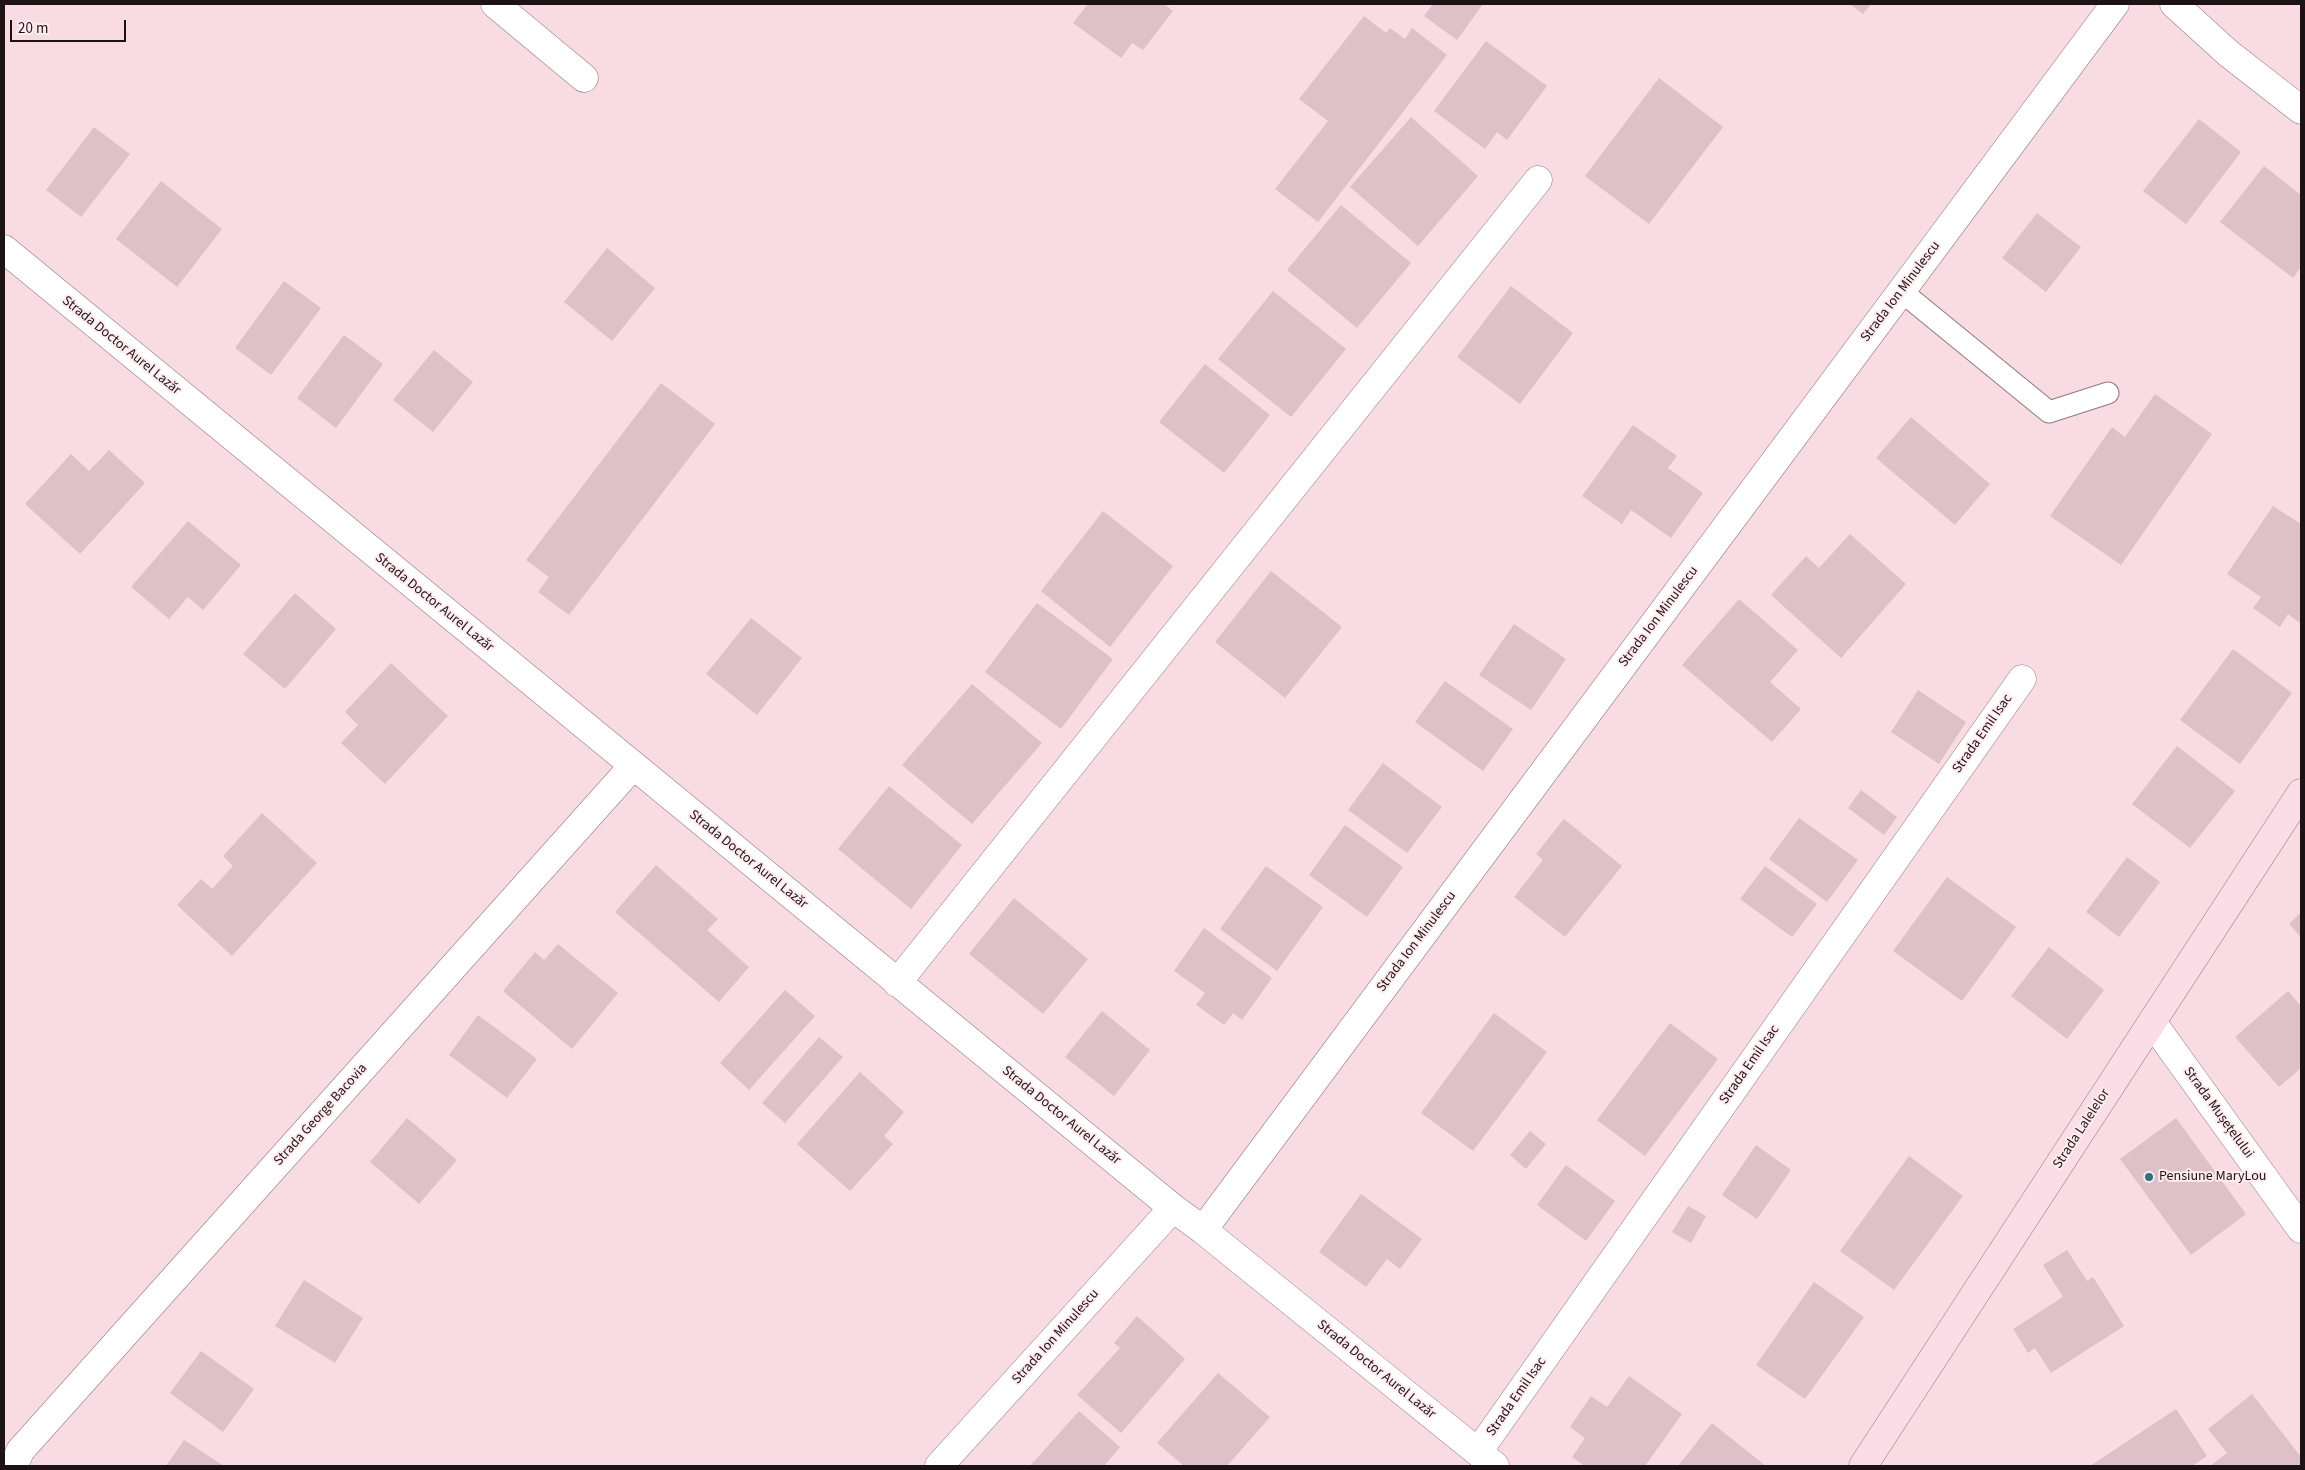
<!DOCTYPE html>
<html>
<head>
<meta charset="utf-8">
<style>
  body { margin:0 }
  #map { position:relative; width:2305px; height:1470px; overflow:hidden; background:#f9dbe3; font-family:"Source Sans 3",sans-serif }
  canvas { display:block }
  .frame { position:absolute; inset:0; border:5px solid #1d1316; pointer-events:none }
  .scale { position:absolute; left:10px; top:20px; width:116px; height:22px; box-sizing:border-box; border:2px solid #1d1316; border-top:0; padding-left:6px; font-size:15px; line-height:18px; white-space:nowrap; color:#1d1316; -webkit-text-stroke:4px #feebf0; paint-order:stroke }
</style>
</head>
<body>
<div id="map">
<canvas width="2305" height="1470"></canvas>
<div class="frame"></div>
<div class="scale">20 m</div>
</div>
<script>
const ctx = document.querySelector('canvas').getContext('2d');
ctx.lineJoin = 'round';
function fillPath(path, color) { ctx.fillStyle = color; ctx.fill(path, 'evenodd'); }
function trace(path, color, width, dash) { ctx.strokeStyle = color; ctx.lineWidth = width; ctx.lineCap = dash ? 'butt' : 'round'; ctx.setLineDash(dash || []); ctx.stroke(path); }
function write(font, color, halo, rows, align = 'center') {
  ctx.font = font + ' "Source Sans 3",sans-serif'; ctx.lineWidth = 4; ctx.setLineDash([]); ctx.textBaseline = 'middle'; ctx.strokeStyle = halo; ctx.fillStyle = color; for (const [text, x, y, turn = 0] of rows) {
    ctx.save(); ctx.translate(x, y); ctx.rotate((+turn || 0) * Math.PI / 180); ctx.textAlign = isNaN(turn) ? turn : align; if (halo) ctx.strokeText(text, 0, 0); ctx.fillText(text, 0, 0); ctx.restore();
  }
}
fillPath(new Path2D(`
  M 1088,4 L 1164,4 L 1173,11 L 1143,50 L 1132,43 L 1121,58 L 1073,23 Z
  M 1433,4 L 1483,4 L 1457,40 L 1424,16 Z
  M 1850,4 L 1871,4 L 1863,14 Z
  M 1364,16 L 1386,33 L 1390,28 L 1405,39 L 1412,28 L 1447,55 L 1318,222 L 1275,189 L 1328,121 L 1299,99 Z
  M 1486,41 L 1547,86 L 1507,140 L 1497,132 L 1485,149 L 1434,111 Z
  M 1659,78 L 1723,127 L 1649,224 L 1585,176 Z
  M 1411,117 L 1478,176 L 1418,246 L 1350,187 Z
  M 2199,119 L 2241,152 L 2186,224 L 2143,191 Z
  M 94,127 L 130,154 L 81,217 L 46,190 Z
  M 2264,166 L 2301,195 L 2301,267 L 2293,278 L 2220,222 Z
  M 161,181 L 222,229 L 177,287 L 116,239 Z
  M 1341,205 L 1411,263 L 1357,328 L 1287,270 Z
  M 2037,213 L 2081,247 L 2046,292 L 2002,258 Z
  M 607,248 L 655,288 L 612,341 L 564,302 Z
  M 284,281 L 321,308 L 271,375 L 235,348 Z
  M 1511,286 L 1573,333 L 1520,404 L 1457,357 Z
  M 1273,291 L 1346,349 L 1291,417 L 1218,359 Z
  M 344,335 L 383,364 L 336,428 L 297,398 Z
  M 434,350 L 473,382 L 433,432 L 393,400 Z
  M 1205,364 L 1270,415 L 1224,473 L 1159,422 Z
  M 661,383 L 715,424 L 569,615 L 538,592 L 549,577 L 526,560 Z
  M 2155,394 L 2212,434 L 2121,565 L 2050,516 L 2112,427 L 2125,437 Z
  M 1911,417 L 1990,484 L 1955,525 L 1876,458 Z
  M 1633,425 L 1677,456 L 1668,468 L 1703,493 L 1671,538 L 1631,510 L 1622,524 L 1582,496 Z
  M 109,450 L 145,483 L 80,554 L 25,504 L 71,454 L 89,471 Z
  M 2273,506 L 2301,524 L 2301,624 L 2288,614 L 2280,627 L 2253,608 L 2261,597 L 2227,574 Z
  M 1103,511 L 1173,566 L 1110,647 L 1041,591 Z
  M 188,521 L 241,565 L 203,610 L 188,597 L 169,619 L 131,587 Z
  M 1850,534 L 1906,584 L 1841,658 L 1771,595 L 1806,556 L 1819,568 Z
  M 1271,571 L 1342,627 L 1285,698 L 1215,642 Z
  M 295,593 L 336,629 L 285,689 L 243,654 Z
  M 1739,599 L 1798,650 L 1770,682 L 1801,709 L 1772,742 L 1682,665 Z
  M 1037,603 L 1113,659 L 1061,729 L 985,672 Z
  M 751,618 L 802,658 L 757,715 L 706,674 Z
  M 1514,624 L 1566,659 L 1531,710 L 1479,675 Z
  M 2233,649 L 2292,693 L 2240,764 L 2180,720 Z
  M 391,663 L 448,716 L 385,784 L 341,743 L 358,725 L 345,712 Z
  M 1445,681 L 1513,729 L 1483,771 L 1415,722 Z
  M 972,684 L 1042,743 L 972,824 L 902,765 Z
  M 1918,690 L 1966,722 L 1939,764 L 1891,732 Z
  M 2177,746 L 2235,791 L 2190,848 L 2132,804 Z
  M 1383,763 L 1442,807 L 1407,853 L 1348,810 Z
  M 889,786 L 962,845 L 911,909 L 838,849 Z
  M 1861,790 L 1897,817 L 1884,835 L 1848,808 Z
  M 262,813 L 317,863 L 232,956 L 177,905 L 201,879 L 212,889 L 233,866 L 223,856 Z
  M 1799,818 L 1858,860 L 1827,902 L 1769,859 Z
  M 1564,819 L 1622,866 L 1565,937 L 1514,897 L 1543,860 L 1536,854 Z
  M 1345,825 L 1403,867 L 1367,917 L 1309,875 Z
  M 2127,857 L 2160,882 L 2119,937 L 2086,912 Z
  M 656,865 L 718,919 L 707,930 L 749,967 L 719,1002 L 615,912 Z
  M 1266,866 L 1323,907 L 1277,971 L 1220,929 Z
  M 1765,866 L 1817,904 L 1792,937 L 1740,899 Z
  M 1947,877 L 2016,927 L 1962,1001 L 1893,951 Z
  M 1014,898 L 1088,959 L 1043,1014 L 969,954 Z
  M 2301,912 L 2301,937 L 2289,924 Z
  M 1204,928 L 1272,978 L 1242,1020 L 1233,1013 L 1224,1025 L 1196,1005 L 1205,993 L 1174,971 Z
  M 558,944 L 618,993 L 572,1049 L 503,991 L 535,952 L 544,960 Z
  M 2049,947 L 2104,990 L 2067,1039 L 2011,996 Z
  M 785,990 L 815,1016 L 749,1090 L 720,1063 Z
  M 2288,991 L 2301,1006 L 2301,1068 L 2279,1087 L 2235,1037 Z
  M 1102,1011 L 1150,1050 L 1114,1096 L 1065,1057 Z
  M 1494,1013 L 1547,1052 L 1473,1151 L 1421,1113 Z
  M 478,1015 L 537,1059 L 507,1098 L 449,1055 Z
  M 1670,1023 L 1718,1059 L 1645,1156 L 1597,1120 Z
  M 819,1037 L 843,1057 L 785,1123 L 762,1103 Z
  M 860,1072 L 904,1112 L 884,1136 L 893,1144 L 850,1191 L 797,1144 Z
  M 407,1118 L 457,1160 L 419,1204 L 370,1162 Z
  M 2176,1118 L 2246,1214 L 2191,1255 L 2120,1159 Z
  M 1530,1131 L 1546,1144 L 1526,1169 L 1510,1155 Z
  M 1756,1145 L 1791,1170 L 1757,1219 L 1722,1195 Z
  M 1909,1156 L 1963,1196 L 1894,1290 L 1840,1251 Z
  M 1566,1165 L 1615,1201 L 1586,1241 L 1537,1205 Z
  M 1361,1194 L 1422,1239 L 1400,1269 L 1387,1259 L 1366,1287 L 1319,1252 Z
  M 1688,1206 L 1706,1216 L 1691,1243 L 1672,1232 Z
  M 2067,1250 L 2087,1281 L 2093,1277 L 2124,1326 L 2051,1373 L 2035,1348 L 2028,1353 L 2013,1329 L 2063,1297 L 2043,1265 Z
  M 304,1280 L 363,1318 L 335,1363 L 275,1326 Z
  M 1814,1282 L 1864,1317 L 1805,1399 L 1756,1365 Z
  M 1137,1316 L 1185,1359 L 1121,1433 L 1077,1395 L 1120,1348 L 1114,1343 Z
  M 201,1351 L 254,1389 L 223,1432 L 170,1393 Z
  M 1218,1373 L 1270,1417 L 1227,1466 L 1184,1466 L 1157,1443 Z
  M 1629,1376 L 1682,1414 L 1645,1466 L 1585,1466 L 1572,1457 L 1585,1438 L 1570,1427 L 1591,1396 L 1607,1407 Z
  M 2252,1394 L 2301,1457 L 2301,1466 L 2210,1466 L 2227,1453 L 2208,1429 Z
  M 2176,1409 L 2207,1456 L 2192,1466 L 2090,1466 Z
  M 1079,1411 L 1120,1447 L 1104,1466 L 1030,1466 Z
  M 1712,1423 L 1766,1466 L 1678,1466 Z
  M 184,1440 L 224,1466 L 166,1466 Z`), '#ddc0c8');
const service = new Path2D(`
  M 1901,291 L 2049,412 L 2108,393`);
const minor = new Path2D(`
  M 495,4 L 584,78
  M 2174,4 L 2228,53 L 2301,110
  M 4,249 L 1173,1208 L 1203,1230 L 1495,1466
  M 897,983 L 1538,180
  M 2152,1022 L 2301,1229
  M 1203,1230 L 2115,4
  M 1478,1452 L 2022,679
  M 14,1466 L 20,1451 L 633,766
  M 939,1466 L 1173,1208`);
const secondary = new Path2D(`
  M 1863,1466 L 2301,793`);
trace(service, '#937880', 23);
trace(minor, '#937880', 29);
trace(secondary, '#937880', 29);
trace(service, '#fff', 21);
trace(minor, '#fff', 28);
trace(secondary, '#fbdde7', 28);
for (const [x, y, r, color] of [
  [2149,1177,5,"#2a727d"]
]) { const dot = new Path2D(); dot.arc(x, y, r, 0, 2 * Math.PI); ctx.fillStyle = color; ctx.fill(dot); trace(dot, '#feebf0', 2); }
write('14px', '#1d1316', '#feebf0', [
  ["Strada Ion Minulescu",1901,292,-53],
  ["Strada Doctor Aurel Lazăr",121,346,39],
  ["Strada Doctor Aurel Lazăr",434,603,39],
  ["Strada Ion Minulescu",1659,617,-53],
  ["Strada Emil Isac",1983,734,-55],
  ["Strada Doctor Aurel Lazăr",748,860,39],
  ["Strada Ion Minulescu",1417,942,-53],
  ["Strada Emil Isac",1750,1065,-55],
  ["Strada Mușețelului",2218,1113,54],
  ["Strada George Bacovia",321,1115,-48],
  ["Strada Doctor Aurel Lazăr",1061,1116,39],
  ["Strada Lalelelor",2082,1129,-57],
  ["Strada Ion Minulescu",1056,1337,-48],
  ["Strada Doctor Aurel Lazăr",1376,1370,39],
  ["Strada Emil Isac",1517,1397,-55]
]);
write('14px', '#1d1316', '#feebf0', [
  ["Pensiune MaryLou",2159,1177]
], 'left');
</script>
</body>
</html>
